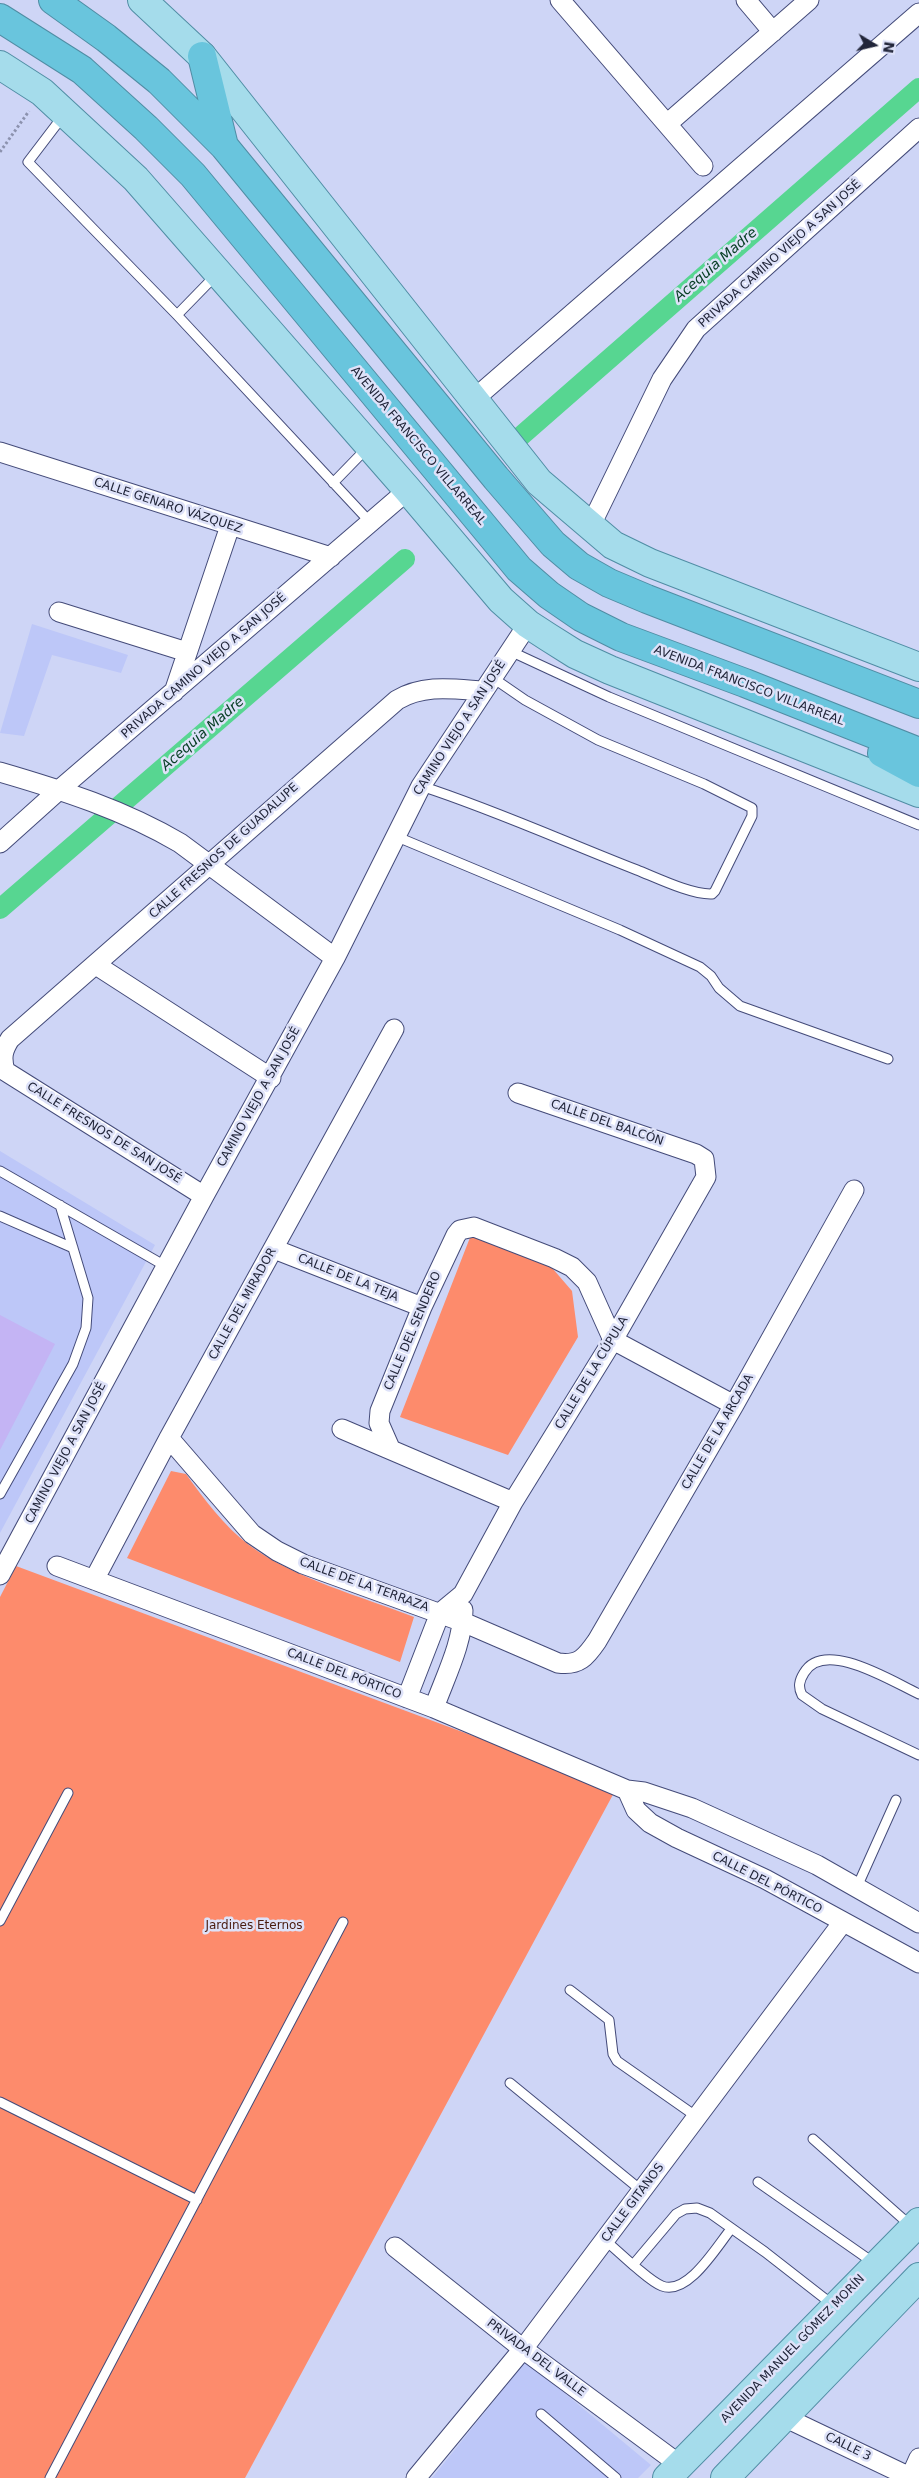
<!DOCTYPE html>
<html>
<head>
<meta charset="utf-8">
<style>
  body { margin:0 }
  #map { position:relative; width:919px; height:2478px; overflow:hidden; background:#ced5f6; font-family:"DejaVu Sans",sans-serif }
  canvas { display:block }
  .north { position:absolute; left:849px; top:20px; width:50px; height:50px; -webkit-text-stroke:4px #dee2f9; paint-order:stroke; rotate:99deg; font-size:14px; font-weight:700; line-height:20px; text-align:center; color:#22263a }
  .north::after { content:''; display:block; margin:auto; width:18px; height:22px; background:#22263a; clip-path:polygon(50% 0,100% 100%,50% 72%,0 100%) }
</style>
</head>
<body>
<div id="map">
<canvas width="919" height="2478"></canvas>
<div class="north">N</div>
</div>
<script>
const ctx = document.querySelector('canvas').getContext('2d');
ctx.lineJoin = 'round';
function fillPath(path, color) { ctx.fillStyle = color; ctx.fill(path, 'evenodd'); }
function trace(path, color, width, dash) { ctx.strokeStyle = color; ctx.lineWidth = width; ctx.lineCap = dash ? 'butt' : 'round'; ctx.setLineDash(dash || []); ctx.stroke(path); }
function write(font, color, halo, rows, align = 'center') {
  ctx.font = font + ' "DejaVu Sans",sans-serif'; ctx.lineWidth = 5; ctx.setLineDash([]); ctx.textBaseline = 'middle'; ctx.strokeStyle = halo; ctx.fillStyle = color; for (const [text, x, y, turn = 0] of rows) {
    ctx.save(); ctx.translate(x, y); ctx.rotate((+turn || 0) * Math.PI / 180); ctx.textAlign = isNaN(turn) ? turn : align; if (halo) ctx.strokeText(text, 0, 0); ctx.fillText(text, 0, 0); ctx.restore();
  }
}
fillPath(new Path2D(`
  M 32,624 L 128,655 L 121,673 L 52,655 L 24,736 L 0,733 Z
  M 0,1151 L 155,1245 L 0,1533 Z
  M 526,2361 L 651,2465 L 638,2478 L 432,2478 Z`), '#bdc7f8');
fillPath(new Path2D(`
  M 471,1235 L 547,1262 L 572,1291 L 578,1337 L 508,1455 L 400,1417 Z
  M 171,1471 L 186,1474 C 204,1499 224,1526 249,1545 C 293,1578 363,1597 414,1617 L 400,1662 L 127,1558 Z
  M 16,1566 L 616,1789 L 245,2478 L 0,2478 L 0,1597 Z`), '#fd8b6c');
trace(new Path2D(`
  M 513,443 L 919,88
  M 0,909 L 405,559`), '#57d691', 20);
fillPath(new Path2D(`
  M 0,1315 L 55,1344 L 0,1450 Z`), '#c4b4f4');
const lane = new Path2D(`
  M 63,116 L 28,162 L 177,315 L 370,522
  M 177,315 L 216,275
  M 333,483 L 367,448
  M 510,651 L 609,697 L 919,825
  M 421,786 C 495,810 565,842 637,870 C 657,878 692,895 712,894 L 715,891 L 752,816 L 752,808 L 704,784 L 598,740 L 525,700 L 493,678
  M 395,836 L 620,930 L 700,967 L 711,976 L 719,988 L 740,1006 L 888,1059
  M 0,1171 L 167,1267
  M 0,1216 L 73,1248
  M 0,1494 L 73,1364 L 86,1328 L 88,1298 L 60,1205
  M 919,1694 C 893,1682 824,1638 804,1673 C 799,1681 798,1687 802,1695 L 822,1709 L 919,1755
  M 857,1887 L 896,1800
  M 0,1921 L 68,1793
  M 570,1990 L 609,2020 L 613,2054 L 617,2061 L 697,2117
  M 510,2083 L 642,2191
  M 0,2102 L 197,2200
  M 813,2139 L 911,2226
  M 758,2182 L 874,2263
  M 605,2240 L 633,2265 L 676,2214 L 685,2209 L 697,2208 L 710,2213 L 765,2252 L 833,2305
  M 633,2265 C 642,2272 652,2282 662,2286 C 688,2296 717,2246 731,2229
  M 541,2414 L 616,2478
  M 50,2478 L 343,1922`);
const street = new Path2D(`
  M 560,0 L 703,166
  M 746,0 L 773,32
  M 667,124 L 809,0
  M 473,400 L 919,13
  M 0,452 L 331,557
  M 590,527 L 662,379 L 696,329 L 919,128
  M 59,612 L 187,652
  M 174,692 L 230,526
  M 0,772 C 62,790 124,810 180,843 L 335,958
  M 0,843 L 59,790 L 408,490
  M 96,965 L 271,1078
  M 204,1196 L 5,1071 C 1,1057 3,1050 10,1039 L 397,700 C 424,684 453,689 483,691
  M 274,1249 L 422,1307
  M 342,1429 L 513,1502
  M 169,1438 L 252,1534 L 277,1551 L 303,1564 L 463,1622 L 558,1663 C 579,1666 586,1657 597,1641 L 734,1405 L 854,1190
  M 390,1448 L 379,1423 L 380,1411 L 422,1307 L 456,1235 L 460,1230 L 474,1227 L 554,1258 L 572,1267 L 587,1282 L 613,1340 L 734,1405
  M 57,1566 L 434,1708 L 627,1790 L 644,1792 L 692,1808 L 817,1865 L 919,1923
  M 0,1575 L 204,1196 L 335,958 L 421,786 L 528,624
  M 94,1580 L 169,1438 L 394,1029
  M 407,1698 L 440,1613 L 463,1594 L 513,1502 L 613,1340 L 706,1177 L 704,1159 L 696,1154 L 518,1093
  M 434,1708 C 445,1677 463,1643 463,1610
  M 627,1790 L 636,1810 L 650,1823 L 677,1838 L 765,1879 L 919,1963
  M 395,2247 L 523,2349 L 680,2465
  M 784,2417 L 912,2478
  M 416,2478 L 523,2349 L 843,1922
  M 910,2478 L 919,2458`);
const primary = new Path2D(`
  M 142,0 L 202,56 L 539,482 L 613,545 L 650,563 L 919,667
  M 0,65 L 42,92 L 136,179 L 408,490 L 501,600 L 528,624 L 548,637 L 575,654 L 610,670 L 919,793
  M 667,2478 L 919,2222
  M 725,2478 L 919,2277`);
const highway = new Path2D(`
  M 53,0 L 106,38 L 159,81 L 224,146 L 496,478 L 553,544 L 579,566 L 609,583 L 647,599 L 919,704
  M 0,18 L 82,70 L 146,128 L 193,175 L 519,569 L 549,595 L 581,617 L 621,637 L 745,683 L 919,752
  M 202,56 L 224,146
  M 882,753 L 919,773`);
trace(lane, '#444b79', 11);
trace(street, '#444b79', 21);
trace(primary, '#508da4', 30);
trace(highway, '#508da4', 30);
trace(new Path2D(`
  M 0,152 L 29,111`), '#8c92ae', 3, [2.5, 2.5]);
trace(lane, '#fff', 9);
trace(street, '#fff', 19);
trace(primary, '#a5dceb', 28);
trace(highway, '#69c5dd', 28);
write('12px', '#22263a', '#dee2f9', [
  ["PRIVADA CAMINO VIEJO A SAN JOSÉ",780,254,-42],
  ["AVENIDA FRANCISCO VILLARREAL",418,446,50],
  ["CALLE GENARO VÁZQUEZ",168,506,18],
  ["PRIVADA CAMINO VIEJO A SAN JOSÉ",204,666,-41],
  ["AVENIDA FRANCISCO VILLARREAL",749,686,21],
  ["CAMINO VIEJO A SAN JOSÉ",460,728,-57],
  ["CALLE FRESNOS DE GUADALUPE",224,851,-42],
  ["CAMINO VIEJO A SAN JOSÉ",259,1097,-61],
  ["CALLE DEL BALCÓN",607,1123,19],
  ["CALLE FRESNOS DE SAN JOSÉ",104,1133,32],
  ["CALLE DE LA TEJA",348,1278,22],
  ["CALLE DEL MIRADOR",243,1304,-61],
  ["CALLE DEL SENDERO",413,1331,-67],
  ["CALLE DE LA CÚPULA",592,1373,-59],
  ["CALLE DE LA ARCADA",718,1432,-60],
  ["CAMINO VIEJO A SAN JOSÉ",66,1453,-62],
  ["CALLE DE LA TERRAZA",364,1585,20],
  ["CALLE DEL PÓRTICO",344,1674,21],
  ["CALLE DEL PÓRTICO",767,1883,27],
  ["CALLE GITANOS",633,2203,-53],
  ["AVENIDA MANUEL GÓMEZ MORÍN",793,2349,-46],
  ["PRIVADA DEL VALLE",536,2358,37],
  ["CALLE 3",848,2447,26]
]);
write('12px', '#491b0f', '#dee2f9', [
  ["Jardines Eternos",254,1926]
]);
write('italic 14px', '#073e24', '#dee2f9', [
  ["Acequia Madre",716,265,-41],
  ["Acequia Madre",203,734,-41]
]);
</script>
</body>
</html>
